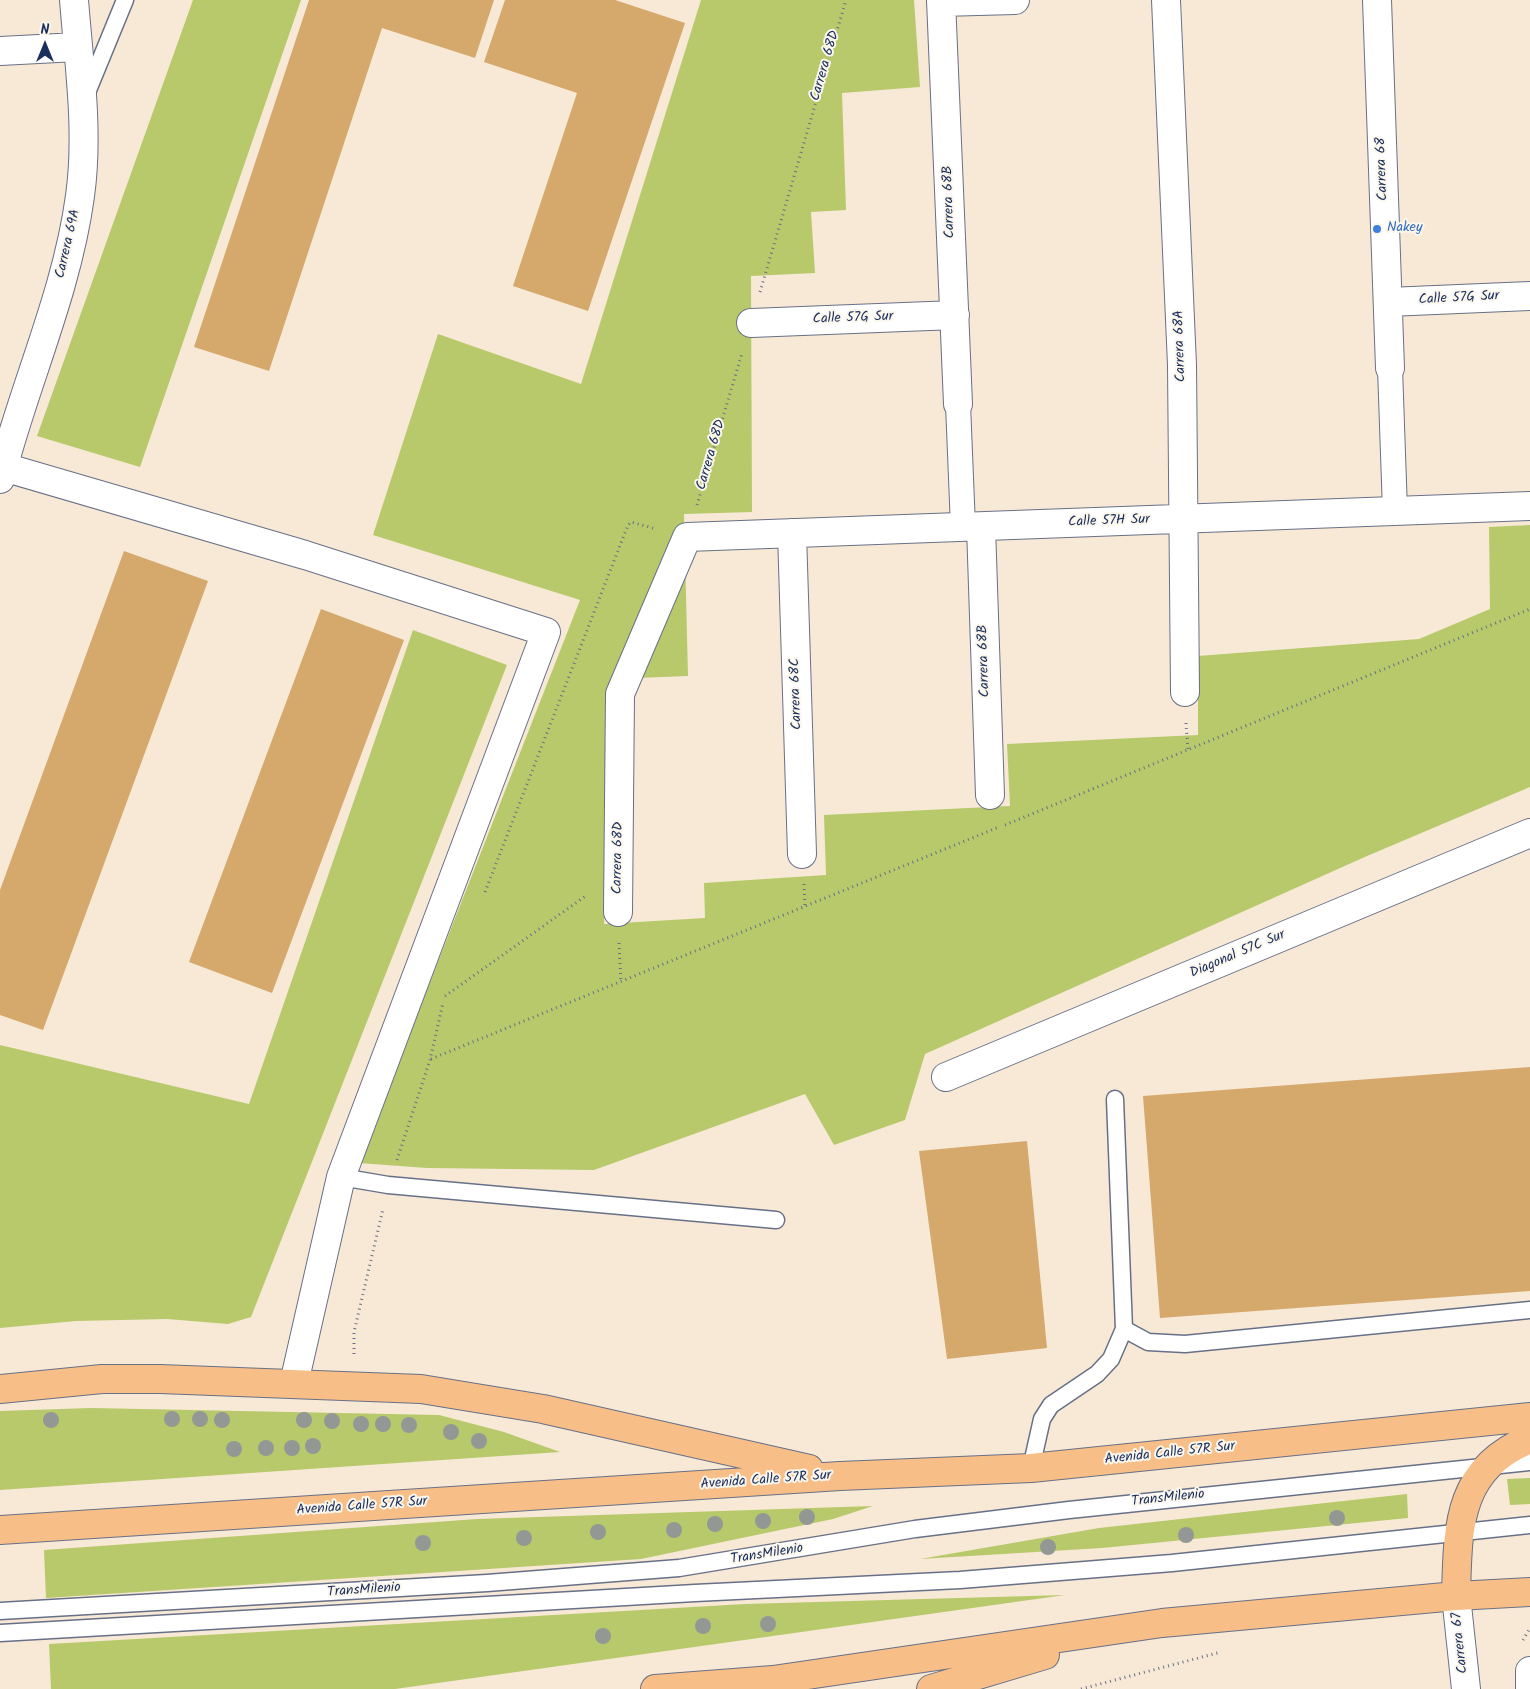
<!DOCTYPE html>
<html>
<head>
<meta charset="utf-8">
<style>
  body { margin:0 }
  #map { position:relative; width:1530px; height:1689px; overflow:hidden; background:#f7e9d5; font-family:Kalam,sans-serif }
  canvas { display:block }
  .north { position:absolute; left:20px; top:20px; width:50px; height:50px; -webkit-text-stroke:4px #fbf7ec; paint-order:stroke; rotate:0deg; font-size:14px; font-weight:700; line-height:20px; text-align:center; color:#1b2f5e }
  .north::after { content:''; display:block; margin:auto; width:18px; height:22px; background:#1b2f5e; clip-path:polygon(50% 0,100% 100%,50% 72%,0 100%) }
</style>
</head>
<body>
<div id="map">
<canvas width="1530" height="1689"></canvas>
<div class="north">N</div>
</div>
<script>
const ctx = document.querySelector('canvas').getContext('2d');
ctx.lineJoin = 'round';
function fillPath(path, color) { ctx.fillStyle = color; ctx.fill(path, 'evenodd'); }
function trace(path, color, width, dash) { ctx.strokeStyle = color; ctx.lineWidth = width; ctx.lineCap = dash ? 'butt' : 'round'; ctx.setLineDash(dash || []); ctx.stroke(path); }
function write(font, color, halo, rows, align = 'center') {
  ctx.font = font + ' Kalam,sans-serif'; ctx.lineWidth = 4; ctx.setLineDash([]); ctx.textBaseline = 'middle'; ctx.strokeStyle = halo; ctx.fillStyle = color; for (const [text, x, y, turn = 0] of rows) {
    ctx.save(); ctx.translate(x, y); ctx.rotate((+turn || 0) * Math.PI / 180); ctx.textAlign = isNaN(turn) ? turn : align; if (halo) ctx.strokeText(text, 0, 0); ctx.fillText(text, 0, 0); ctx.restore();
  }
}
fillPath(new Path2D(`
  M 193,0 L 301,0 L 140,467 L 37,436 Z
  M 701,0 L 914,0 L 920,87 L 842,93 L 846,210 L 811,212 L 815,273 L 751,276 L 752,512 L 684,514 L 688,676 L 612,679 L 604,924 L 705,918 L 704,883 L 826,875 L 824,815 L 1010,806 L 1007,744 L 1198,735 L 1198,656 L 1419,639 L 1490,609 L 1489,527 L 1530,525 L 1530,787 L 1367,856 L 925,1054 L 905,1120 L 834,1145 L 805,1094 L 594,1170 L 427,1168 L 359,1163 L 580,600 L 373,535 L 438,334 L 581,384 Z
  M 413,630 L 507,665 L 251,1317 L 228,1324 L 167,1319 L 76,1321 L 0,1328 L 0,1045 L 249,1104 Z
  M 91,1408 L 439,1415 L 504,1432 L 560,1452 L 0,1490 L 0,1411 Z
  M 1530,1478 L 1530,1504 L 1510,1505 L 1507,1479 Z
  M 1407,1494 L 1408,1518 L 1102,1548 L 920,1559 L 1099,1528 Z
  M 873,1506 L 833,1519 L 641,1559 L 46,1598 L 44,1550 L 477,1519 Z
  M 1065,1595 L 395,1689 L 51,1689 L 49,1644 L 745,1604 Z`), '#b8c96b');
fillPath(new Path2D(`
  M 309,0 L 494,0 L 475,58 L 382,28 L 269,371 L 194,347 Z
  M 505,0 L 615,0 L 685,23 L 588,311 L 513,286 L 577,93 L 484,62 Z
  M 124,551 L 208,581 L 43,1030 L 0,1015 L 0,890 Z
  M 321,609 L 404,640 L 272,993 L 189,962 Z
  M 1530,1067 L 1530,1291 L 1160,1318 L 1143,1096 Z
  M 1027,1141 L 1047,1348 L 947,1359 L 919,1151 Z`), '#d5a86c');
const service = new Path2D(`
  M 86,95 L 125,0
  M 341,1177 L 388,1185 L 776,1220
  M 1124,1329 L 1148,1342 L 1185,1344 L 1530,1310
  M 1031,1468 L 1042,1419 L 1051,1405 L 1097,1374 L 1111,1359 L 1124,1329 L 1115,1099
  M 0,1611 L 487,1583 L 679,1568 L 915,1529 L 1069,1510 L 1530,1462
  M 0,1633 L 695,1593 L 960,1580 L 1172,1563 L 1530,1525`);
const pedestrian = new Path2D(`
  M 1390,368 L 1395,511
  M 958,404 L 963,527`);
const minor = new Path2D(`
  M 941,0 L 958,404
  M 1166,0 L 1182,365 L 1185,692
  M 1377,0 L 1390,368
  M 941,2 L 1015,0
  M 0,51 L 77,47
  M 1388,302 L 1530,296
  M 751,323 L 955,315
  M 0,466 L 305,555 L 546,632 L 341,1177 L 294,1383
  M 0,479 C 24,385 67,293 80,196 C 89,132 79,64 74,0
  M 981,527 L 990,795
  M 792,533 L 802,854
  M 618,912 L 620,694 L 687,537 L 1530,506
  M 946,1077 L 1530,833`);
const tertiary = new Path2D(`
  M 1456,1596 L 1466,1689
  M 1530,1689 L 1530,1671`);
const trunk = new Path2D(`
  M 0,1389 L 102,1379 L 160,1379 L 421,1389 L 543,1409 L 809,1469
  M 0,1530 L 840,1476 L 1031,1468 L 1530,1417
  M 1456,1596 C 1458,1528 1456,1469 1530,1439
  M 655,1689 L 773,1680 L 1162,1623 L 1456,1596 L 1530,1592
  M 931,1689 L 1045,1655`);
trace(service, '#687088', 19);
trace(pedestrian, '#687088', 26);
trace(minor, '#687088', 30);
trace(tertiary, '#687088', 30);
trace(trunk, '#687088', 30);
trace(new Path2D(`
  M 760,292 L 846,0
  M 697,505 L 742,353
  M 1186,723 L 1188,750
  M 1005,825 L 1530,609
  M 804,884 L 805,907
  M 485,892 L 628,525 L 631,522 L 656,529
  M 619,943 L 621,983
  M 445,996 L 587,895
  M 431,1059 L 999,827
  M 397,1160 L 430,1060 L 443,1003
  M 354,1354 L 354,1332 L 383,1209
  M 1523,1640 L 1530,1628
  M 1081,1689 L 1221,1652`), '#687088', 3, [1, 4]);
trace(service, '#fff', 16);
trace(pedestrian, '#fff', 24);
trace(minor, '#fff', 28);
trace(tertiary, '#fff', 28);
trace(trunk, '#f7be87', 28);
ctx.fillStyle = '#939895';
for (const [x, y] of [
  [172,1419],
  [200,1419],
  [51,1420],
  [222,1420],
  [304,1420],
  [332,1421],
  [361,1424],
  [383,1424],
  [409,1425],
  [451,1432],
  [479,1441],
  [313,1446],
  [266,1448],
  [292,1448],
  [234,1449],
  [807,1517],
  [1337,1518],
  [763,1521],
  [715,1524],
  [674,1530],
  [598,1532],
  [1186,1535],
  [524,1538],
  [423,1543],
  [1048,1547],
  [768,1624],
  [703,1626],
  [603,1636]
]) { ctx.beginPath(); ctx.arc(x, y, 8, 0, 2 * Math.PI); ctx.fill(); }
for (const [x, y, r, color] of [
  [1377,229,5,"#3f7fe0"]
]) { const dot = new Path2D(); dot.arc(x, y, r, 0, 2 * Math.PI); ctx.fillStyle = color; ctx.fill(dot); trace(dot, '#fbf7ec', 2); }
write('14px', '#1b2f5e', '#fbf7ec', [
  ["Carrera 68D",826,66,-74],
  ["Carrera 68",1383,169,-92],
  ["Carrera 68B",950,202,-92],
  ["Carrera 69A",69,244,-77],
  ["Calle 57G Sur",1459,299,-3],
  ["Calle 57G Sur",853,319,-2],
  ["Carrera 68A",1181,346,-92],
  ["Carrera 68D",712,455,-74],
  ["Calle 57H Sur",1109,522,-2],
  ["Carrera 68B",985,661,-92],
  ["Carrera 68C",797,694,-92],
  ["Carrera 68D",619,858,-89],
  ["Diagonal 57C Sur",1238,955,-23],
  ["Avenida Calle 57R Sur",1170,1454,-6],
  ["Avenida Calle 57R Sur",766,1481,-4],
  ["TransMilenio",1168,1499,-6],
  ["Avenida Calle 57R Sur",362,1507,-4],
  ["TransMilenio",767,1555,-9],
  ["TransMilenio",364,1591,-4],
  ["Carrera 67",1461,1643,-96]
]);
write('14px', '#366cbe', '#fbf7ec', [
  ["Nakey",1387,229]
], 'left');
</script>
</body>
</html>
